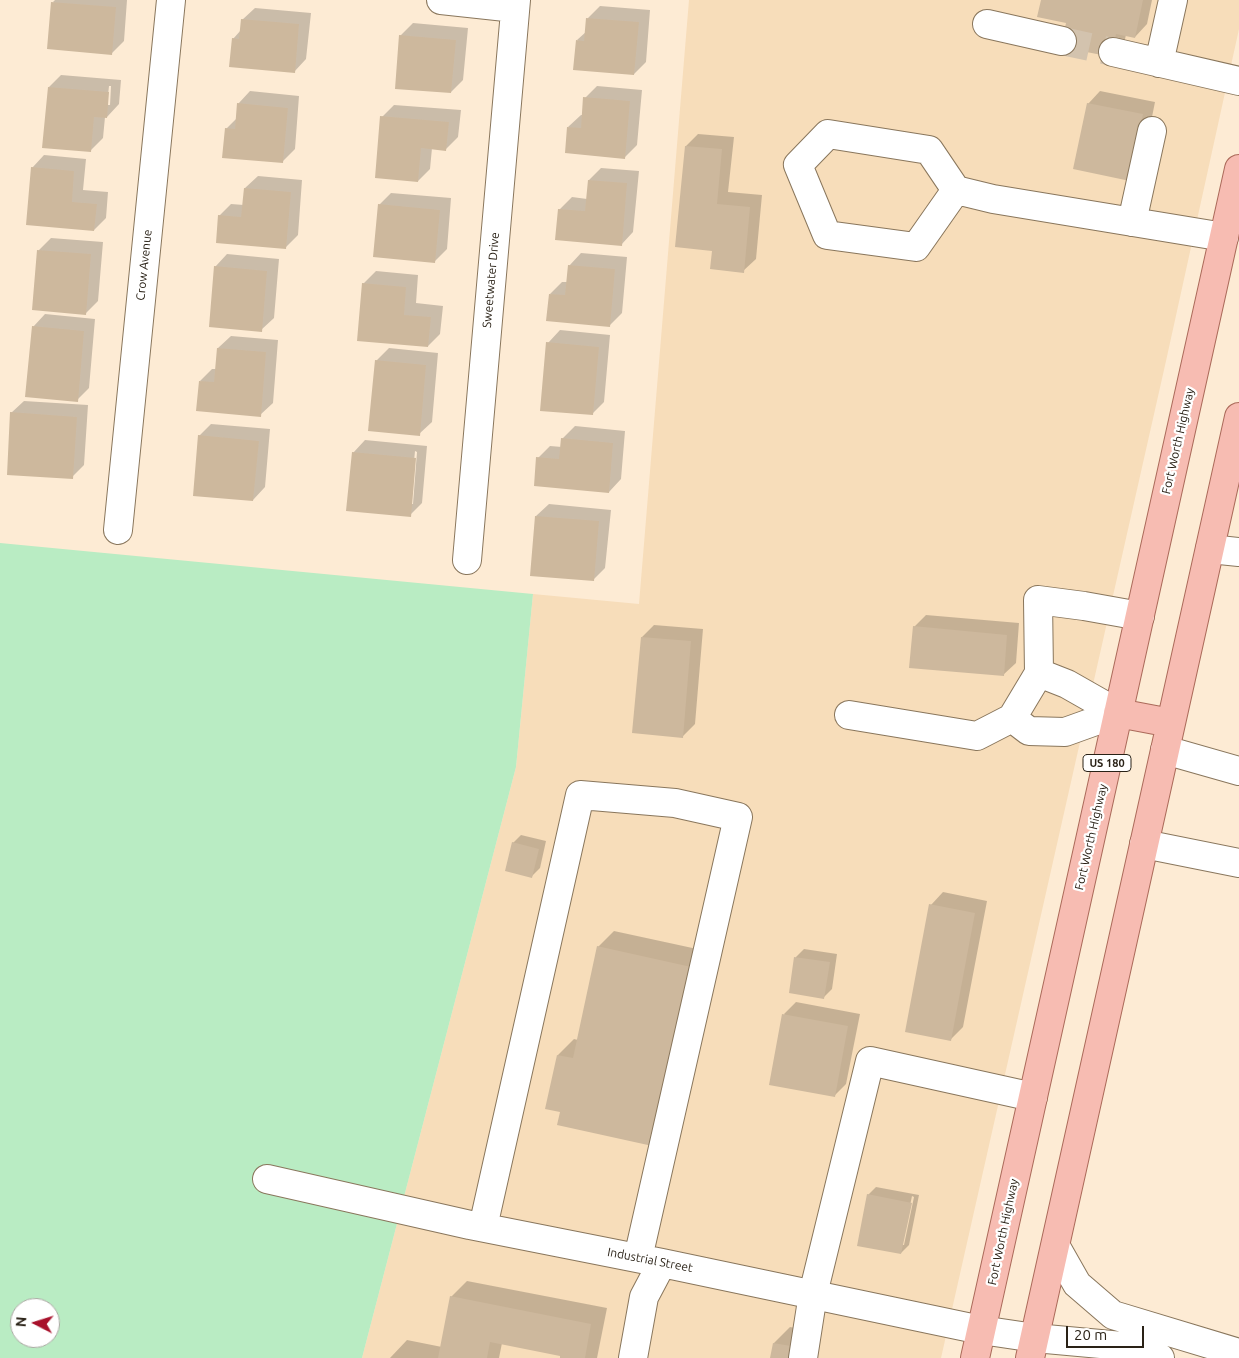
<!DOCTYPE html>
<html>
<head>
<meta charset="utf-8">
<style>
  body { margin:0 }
  #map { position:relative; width:1239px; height:1358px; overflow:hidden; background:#fdebd4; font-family:Ubuntu,sans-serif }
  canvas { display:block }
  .north { position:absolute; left:10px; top:1298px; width:50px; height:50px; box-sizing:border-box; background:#fff; border:1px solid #aaa7a2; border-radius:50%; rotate:275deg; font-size:14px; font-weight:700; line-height:20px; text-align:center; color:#2a2217 }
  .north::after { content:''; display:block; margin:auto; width:18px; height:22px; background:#a8112b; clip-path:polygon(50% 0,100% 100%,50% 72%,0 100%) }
  .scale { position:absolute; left:1066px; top:1326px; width:78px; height:22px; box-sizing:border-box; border:2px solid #2a2217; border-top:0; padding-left:6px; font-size:15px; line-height:18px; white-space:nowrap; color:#2a2217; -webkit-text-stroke:4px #fff; paint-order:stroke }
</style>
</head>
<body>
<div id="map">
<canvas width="1239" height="1358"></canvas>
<div class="north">N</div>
<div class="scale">20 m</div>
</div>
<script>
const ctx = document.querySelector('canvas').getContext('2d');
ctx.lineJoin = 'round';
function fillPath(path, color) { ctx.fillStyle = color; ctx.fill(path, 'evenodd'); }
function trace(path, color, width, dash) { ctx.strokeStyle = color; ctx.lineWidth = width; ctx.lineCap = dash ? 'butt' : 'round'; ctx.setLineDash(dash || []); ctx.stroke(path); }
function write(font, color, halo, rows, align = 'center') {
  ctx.font = font + ' Ubuntu,sans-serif'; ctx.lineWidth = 4.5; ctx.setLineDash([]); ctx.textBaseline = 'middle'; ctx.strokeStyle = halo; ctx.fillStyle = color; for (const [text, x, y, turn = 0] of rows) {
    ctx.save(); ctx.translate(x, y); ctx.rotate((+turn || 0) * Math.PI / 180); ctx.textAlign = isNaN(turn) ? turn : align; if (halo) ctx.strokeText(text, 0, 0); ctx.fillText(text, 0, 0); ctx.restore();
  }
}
fillPath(new Path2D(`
  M 689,0 L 1239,0 L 1239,29 L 1166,361 L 941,1358 L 362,1358 L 516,767 L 533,594 L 639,604 Z`), '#f7ddba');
fillPath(new Path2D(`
  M 0,543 L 533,594 L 516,767 L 362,1358 L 0,1358 ZM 20,1308 L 50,1308 L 50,1338 L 20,1338 Z`), '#b9ecc3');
fillPath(new Path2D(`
  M 55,0 L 127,0 L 124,41 L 111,54 L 53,2 Z
  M 1042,0 L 1152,0 L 1147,24 L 1135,37 L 1126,35 L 1124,43 L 1068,22 Z
  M 600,6 L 650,10 L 646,62 L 634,74 L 577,40 L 587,31 L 588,18 Z
  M 255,8 L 311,13 L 306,59 L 294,72 L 233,39 L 241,30 L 242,20 Z
  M 413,23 L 468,28 L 463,80 L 451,92 L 400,36 Z
  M 61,75 L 121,80 L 119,104 L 107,117 L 105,117 L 103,138 L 90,151 L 49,87 ZM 109,86 L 111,86 L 110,105 L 107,105 Z
  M 597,86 L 642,90 L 637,145 L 625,157 L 568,127 L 581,115 L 583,115 L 585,98 Z
  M 250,91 L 299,96 L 295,149 L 282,162 L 226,129 L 237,118 L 238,104 Z
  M 1100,91 L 1155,102 L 1142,167 L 1088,104 Z
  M 394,105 L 461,110 L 458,137 L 446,149 L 432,148 L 430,169 L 418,181 L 382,117 Z
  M 698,134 L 734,137 L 728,192 L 762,195 L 756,259 L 743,271 L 714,250 L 686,146 Z
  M 44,155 L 86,159 L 83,190 L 108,192 L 106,218 L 94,230 L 32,168 Z
  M 601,168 L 639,171 L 633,232 L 621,245 L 559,210 L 572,197 L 587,199 L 589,180 Z
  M 258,176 L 302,180 L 298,235 L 285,248 L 219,216 L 231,204 L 244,205 L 245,188 Z
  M 391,193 L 451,198 L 447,249 L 434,262 L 379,205 Z
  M 51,238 L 103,242 L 98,301 L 86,313 L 34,309 L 39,250 Z
  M 581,253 L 627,257 L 622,313 L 609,326 L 550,294 L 562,282 L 568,282 L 569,266 Z
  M 227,254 L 279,259 L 274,318 L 261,330 L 215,267 Z
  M 376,271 L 418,275 L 416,303 L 443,306 L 440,334 L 428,346 L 363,284 Z
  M 45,314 L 95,319 L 89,388 L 77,400 L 33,327 Z
  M 560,330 L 610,335 L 604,402 L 592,414 L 548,343 Z
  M 231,336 L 278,340 L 273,403 L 260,415 L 200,381 L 212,369 L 216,369 L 218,348 Z
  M 389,348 L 438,353 L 432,422 L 419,434 L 376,361 Z
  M 24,401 L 88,405 L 84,465 L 72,477 L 11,413 Z
  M 211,424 L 270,429 L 265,487 L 253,500 L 199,436 Z
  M 575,426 L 625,431 L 621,479 L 609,492 L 538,458 L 550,446 L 562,447 L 562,439 Z
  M 365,440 L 427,446 L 422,503 L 410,515 L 353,453 ZM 415,451 L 417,452 L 413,504 L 410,504 Z
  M 549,504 L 611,510 L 605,568 L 593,580 L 536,516 Z
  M 926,615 L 1019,623 L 1016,663 L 1003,675 L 914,627 Z
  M 654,625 L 703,629 L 695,724 L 682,737 L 642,637 Z
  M 521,835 L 546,841 L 540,868 L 532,876 L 513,843 Z
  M 943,892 L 987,901 L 963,1027 L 950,1040 L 931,905 Z
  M 614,931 L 711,952 L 561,1111 L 558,1055 L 574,1039 L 578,1040 L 598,947 Z
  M 804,949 L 837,954 L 832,989 L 824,997 L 790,992 L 796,957 Z
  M 796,1002 L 860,1014 L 846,1084 L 834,1096 L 784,1014 Z
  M 876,1187 L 919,1195 L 909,1245 L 901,1253 L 868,1195 ZM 912,1196 L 914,1197 L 904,1245 L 902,1245 Z
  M 467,1281 L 607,1308 L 597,1358 L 561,1358 L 562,1355 L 502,1343 L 499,1358 L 390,1358 L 407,1340 L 442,1347 L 451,1297 Z
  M 790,1327 L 819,1332 L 771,1358 L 774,1343 Z`), '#0003');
fillPath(new Path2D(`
  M 1041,0 L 1143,0 L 1135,38 L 1116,34 L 1112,57 L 1061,47 L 1066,23 L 1037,17 Z
  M 51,2 L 116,7 L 112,55 L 47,49 Z
  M 586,18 L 639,22 L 634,75 L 573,70 L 576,40 L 584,41 Z
  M 241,19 L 299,24 L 295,73 L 229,67 L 232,38 L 239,39 Z
  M 399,35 L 456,40 L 451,93 L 395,89 Z
  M 48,87 L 109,92 L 107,118 L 94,117 L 91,152 L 42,148 Z
  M 583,97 L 630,101 L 625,159 L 565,153 L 567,127 L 581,128 Z
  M 237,103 L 288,108 L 283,163 L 222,158 L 225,128 L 235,129 Z
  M 1087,103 L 1143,114 L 1130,181 L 1073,169 Z
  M 380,116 L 449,122 L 446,151 L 421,148 L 418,182 L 375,178 Z
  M 685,146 L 722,149 L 717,204 L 750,207 L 744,273 L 710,269 L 712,251 L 675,247 Z
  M 31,167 L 74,171 L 72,202 L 97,204 L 94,231 L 26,225 Z
  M 588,180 L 627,183 L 622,246 L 555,240 L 558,209 L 585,211 Z
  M 244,188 L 291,192 L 286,249 L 216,243 L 218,215 L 241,217 Z
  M 378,204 L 440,210 L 435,263 L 373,257 Z
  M 37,250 L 91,254 L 86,315 L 32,310 Z
  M 568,265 L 615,269 L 610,327 L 546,321 L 549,294 L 565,295 Z
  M 214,266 L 267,271 L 262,332 L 209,327 Z
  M 362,283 L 406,287 L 404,315 L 431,317 L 428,347 L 357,341 Z
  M 32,326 L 84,331 L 78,402 L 25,397 Z
  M 546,342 L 599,347 L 593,415 L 540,411 Z
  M 217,348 L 266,352 L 261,417 L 196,411 L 199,381 L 214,382 Z
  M 375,360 L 426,365 L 420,436 L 368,431 Z
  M 10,412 L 77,417 L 73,479 L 7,475 Z
  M 198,435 L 259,441 L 253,501 L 193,496 Z
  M 561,438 L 613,443 L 609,493 L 534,486 L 536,457 L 559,459 Z
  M 352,452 L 416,458 L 411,517 L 346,511 Z
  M 535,516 L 599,521 L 594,581 L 530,576 Z
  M 913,626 L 1007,635 L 1004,676 L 909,668 Z
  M 641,637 L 691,641 L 683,738 L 632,733 Z
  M 512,842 L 539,849 L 532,878 L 505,871 Z
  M 929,904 L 975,913 L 951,1041 L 905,1032 Z
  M 597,946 L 696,968 L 657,1147 L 557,1125 L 560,1112 L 545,1109 L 557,1055 L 573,1058 Z
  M 794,957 L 830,962 L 824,999 L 789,993 Z
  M 782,1014 L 848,1026 L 835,1097 L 769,1085 Z
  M 867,1194 L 912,1203 L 901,1254 L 857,1246 Z
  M 450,1296 L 591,1324 L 585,1358 L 560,1358 L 560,1356 L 490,1342 L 487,1358 L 438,1358 Z
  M 773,1343 L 803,1348 L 801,1358 L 770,1358 Z`), '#cdb89d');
trace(new Path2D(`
  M 1062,41 L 1113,52`), '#d3c3ae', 28, [28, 14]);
const minor = new Path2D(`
  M 441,0 L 515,8
  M 987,24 L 1062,41
  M 1113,52 L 1239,81
  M 1159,63 L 1173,0
  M 956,190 L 916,247 L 827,235 L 798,165 L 828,134 L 929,150 L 956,190 L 993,199 L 1224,237
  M 1132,222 L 1152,131
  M 118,530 L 171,0
  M 1210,549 L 1239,552
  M 467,560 L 516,0
  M 1039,673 L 1038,600 L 1084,606 L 1140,616
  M 849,715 L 977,736 L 1012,718 L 1039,673 L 1067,684 L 1118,713
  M 1012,718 L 1029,731 L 1065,732 L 1118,713
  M 1165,750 L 1239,771
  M 1144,844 L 1239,863
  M 267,1179 L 470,1225 L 662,1263 L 981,1330 L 1035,1338 L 1122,1346 L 1160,1358
  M 483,1227 L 580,795 L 675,803 L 738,817 L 638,1258
  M 1056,1247 L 1077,1284 L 1113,1315 L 1239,1353
  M 633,1358 L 644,1297 L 662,1263
  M 803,1358 L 813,1294 L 870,1061 L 1033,1097`);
const major = new Path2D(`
  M 1118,713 L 1171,723
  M 975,1358 L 1239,169
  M 1030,1358 L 1239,417`);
trace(minor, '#89765c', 30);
trace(major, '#ab6a5a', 30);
trace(minor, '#fff', 28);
trace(major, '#f7bcb2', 28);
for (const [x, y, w] of [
  [1107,763,48]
]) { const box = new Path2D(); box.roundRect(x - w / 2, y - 8.5, w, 17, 4); ctx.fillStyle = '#fff'; ctx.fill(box); trace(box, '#2a2217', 1); }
write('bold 11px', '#2a2217', null, [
  ["US 180",1107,763]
]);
write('12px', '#2a2217', '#fff', [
  ["Crow Avenue",144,265,-84],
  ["Sweetwater Drive",491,280,-85],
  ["Fort Worth Highway",1178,441,-77],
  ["Fort Worth Highway",1091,837,-77],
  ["Fort Worth Highway",1003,1232,-78],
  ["Industrial Street",650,1260,11]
]);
</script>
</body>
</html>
